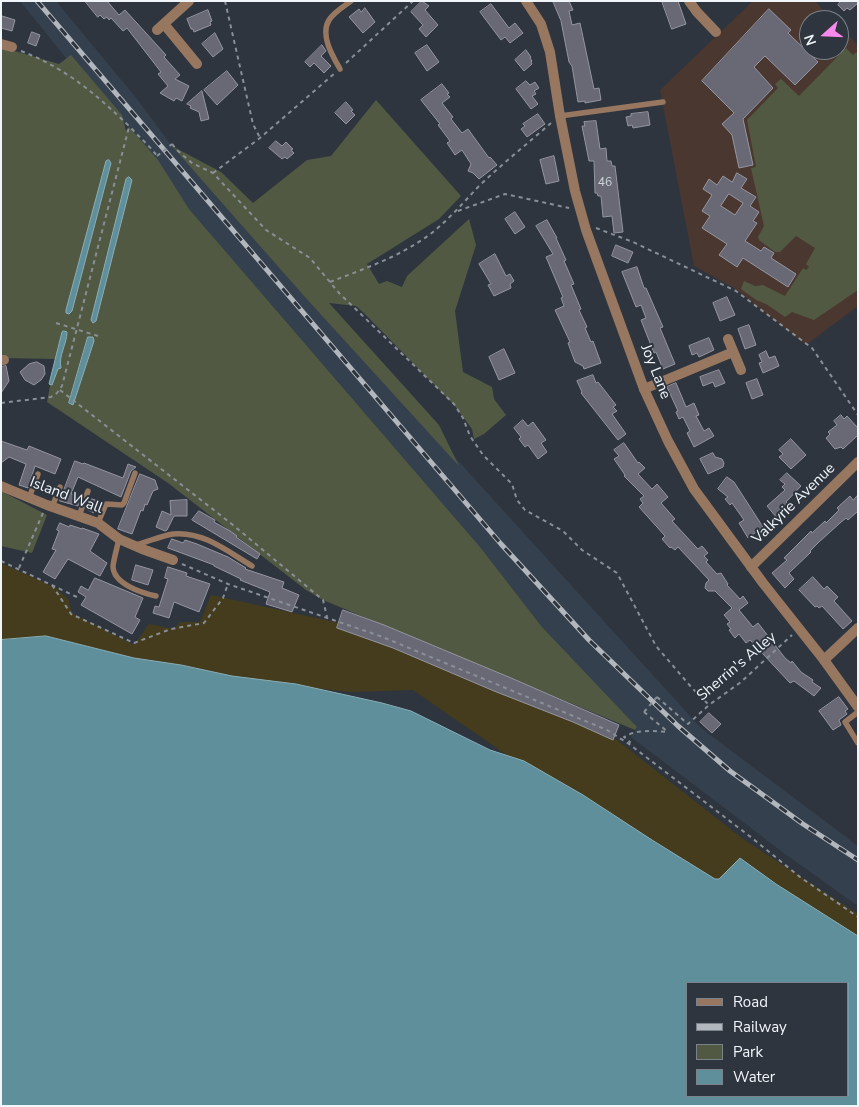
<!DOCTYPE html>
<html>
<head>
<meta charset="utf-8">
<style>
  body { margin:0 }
  #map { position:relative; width:859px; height:1107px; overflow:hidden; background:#2e353e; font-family:"Nunito Sans",sans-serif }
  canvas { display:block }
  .frame { position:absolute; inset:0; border:2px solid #f0f5fa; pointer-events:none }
  .legend { position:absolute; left:686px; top:982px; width:162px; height:115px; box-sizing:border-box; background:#2e353e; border:1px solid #7c8289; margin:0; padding:6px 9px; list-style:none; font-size:15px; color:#f0f5fa }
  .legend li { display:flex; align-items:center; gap:10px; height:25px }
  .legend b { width:25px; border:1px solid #7c8289 }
  .north { position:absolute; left:799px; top:10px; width:50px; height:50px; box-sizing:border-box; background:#2e353e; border:1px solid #7c8289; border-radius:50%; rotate:250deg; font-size:14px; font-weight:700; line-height:20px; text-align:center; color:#f0f5fa }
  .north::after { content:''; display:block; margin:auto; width:18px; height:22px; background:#f788ec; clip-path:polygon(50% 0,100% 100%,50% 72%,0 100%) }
</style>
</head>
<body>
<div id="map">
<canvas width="859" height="1107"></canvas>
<div class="frame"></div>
<ul class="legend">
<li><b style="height:6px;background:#977760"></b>Road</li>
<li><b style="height:6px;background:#b2b7bd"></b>Railway</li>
<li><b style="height:14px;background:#525943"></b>Park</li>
<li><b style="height:14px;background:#5e8f9b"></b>Water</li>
</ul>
<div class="north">N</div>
</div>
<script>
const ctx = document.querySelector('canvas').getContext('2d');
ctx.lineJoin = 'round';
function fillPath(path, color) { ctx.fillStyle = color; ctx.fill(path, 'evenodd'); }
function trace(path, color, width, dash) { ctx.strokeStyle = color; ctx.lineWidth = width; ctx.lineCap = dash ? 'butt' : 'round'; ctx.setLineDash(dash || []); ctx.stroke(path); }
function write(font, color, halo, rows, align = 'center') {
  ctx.font = font + ' "Nunito Sans",sans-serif'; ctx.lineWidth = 4; ctx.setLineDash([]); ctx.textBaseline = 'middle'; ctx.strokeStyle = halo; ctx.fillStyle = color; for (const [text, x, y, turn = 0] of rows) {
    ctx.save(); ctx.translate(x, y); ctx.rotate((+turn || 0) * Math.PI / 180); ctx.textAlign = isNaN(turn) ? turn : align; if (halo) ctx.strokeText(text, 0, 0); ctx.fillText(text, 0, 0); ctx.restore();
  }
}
fillPath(new Path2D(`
  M 20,1 L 56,1 L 137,99 L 172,146 L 701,728 L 858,846 L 858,906 L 785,854 L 631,737 L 637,727 L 542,627 L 480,547 L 189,209 L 151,153 L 66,58 Z`), '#34404d');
fillPath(new Path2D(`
  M 753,1 L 815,1 L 833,20 L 809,20 L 809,50 L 839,50 L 839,26 L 858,45 L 858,306 L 806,345 L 734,288 L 694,266 L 660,90 Z`), '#4a372f');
fillPath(new Path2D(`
  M 1,47 L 59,64 L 71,55 L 122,115 L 126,131 L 129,127 L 158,160 L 189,209 L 480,547 L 542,627 L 637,727 L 635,730 L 323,600 L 306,590 L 168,483 L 47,402 L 55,359 L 1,358 Z
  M 846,48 L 853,55 L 856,52 L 858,54 L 858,290 L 814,320 L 792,312 L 785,317 L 766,304 L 756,300 L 741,289 L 744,281 L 755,286 L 763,285 L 785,296 L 803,268 L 806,270 L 809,267 L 806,264 L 815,248 L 796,236 L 780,252 L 775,252 L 759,240 L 758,237 L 764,226 L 751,168 L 756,167 L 747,120 L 778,88 L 775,84 L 781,79 L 799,96 Z
  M 376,100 L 461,196 L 439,219 L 367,264 L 379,284 L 387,281 L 402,287 L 407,276 L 469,219 L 476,245 L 455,311 L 463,372 L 492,387 L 494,399 L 506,415 L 484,434 L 474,439 L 472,429 L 454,405 L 364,313 L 356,306 L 329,303 L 439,425 L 459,466 L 305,297 L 172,146 L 221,172 L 253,203 L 307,160 L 331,156 Z
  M 1,491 L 47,515 L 32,553 L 1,546 Z`), '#525943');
fillPath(new Path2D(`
  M 1,563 L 56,588 L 69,600 L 72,613 L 134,645 L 149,624 L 174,629 L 180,622 L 200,622 L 211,595 L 335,622 L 395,643 L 454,668 L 617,740 L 743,839 L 858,914 L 858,972 L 697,887 L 413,690 L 351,692 L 255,682 L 1,645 Z`), '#443c1c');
const water = new Path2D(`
  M 109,160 L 111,163 L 72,311 L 69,314 L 66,313 L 66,310 L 106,161 Z
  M 129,177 L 132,180 L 96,321 L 93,323 L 91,320 L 126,179 Z
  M 64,331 L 67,332 C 67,344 58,356 61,368 L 58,369 L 52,385 L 49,384 L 62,332 Z
  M 88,337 L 93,337 L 94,341 L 73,405 L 69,403 Z
  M 46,636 L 134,658 L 181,665 L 232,676 L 296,684 L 382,703 L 411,711 L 490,750 L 524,761 L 583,795 L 652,840 L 715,879 L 719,879 L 740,858 L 776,884 L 858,936 L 858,1106 L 1,1106 L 1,640 ZM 848,983 L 848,1096 L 688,1096 L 688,983 Z`);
fillPath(water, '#5e8f9b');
trace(water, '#8aaeb8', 1);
const building = new Path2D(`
  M 85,1 L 107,1 L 119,15 L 125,10 L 166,55 L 164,57 L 180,75 L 175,79 L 189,86 L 182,101 L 176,98 L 174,101 L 160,93 L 168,86 L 158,74 L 161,72 L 127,28 L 123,31 L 111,18 L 109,20 L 107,17 L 104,19 L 100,15 L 98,17 Z
  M 422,1 L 429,6 L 425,10 L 438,25 L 426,37 L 419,29 L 423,25 L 411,12 Z
  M 553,1 L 569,1 L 573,10 L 569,11 L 572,25 L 580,23 L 594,89 L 599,88 L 601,100 L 585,103 L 585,101 L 578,102 L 572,66 L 569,62 L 561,21 Z
  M 662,1 L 678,1 L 686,24 L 672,29 Z
  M 841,1 L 858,1 L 858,3 L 850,10 L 847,8 L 844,11 L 838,5 Z
  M 491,4 L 509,28 L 515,23 L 523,33 L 510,43 L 505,37 L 501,40 L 480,12 Z
  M 365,8 L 375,22 L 363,33 L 349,17 L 359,9 L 361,12 Z
  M 769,9 L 791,30 L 788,33 L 818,62 L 795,85 L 765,56 L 754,67 L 773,88 L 743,119 L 753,165 L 739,168 L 732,135 L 722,124 L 734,113 L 702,81 Z
  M 208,10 L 212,21 L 210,22 L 211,25 L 194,32 L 193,29 L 191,29 L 187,19 Z
  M 2,16 L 15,20 L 12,31 L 1,28 Z
  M 32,32 L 40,35 L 36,46 L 28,43 Z
  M 215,33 L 223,49 L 213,57 L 202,44 Z
  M 322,45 L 326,51 L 321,56 L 331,66 L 324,73 L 314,63 L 310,67 L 305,62 Z
  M 427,45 L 439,62 L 427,71 L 415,53 Z
  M 526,50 L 531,57 L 530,58 L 532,61 L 531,62 L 532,64 L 524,71 L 515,60 Z
  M 227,71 L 238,85 L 217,105 L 204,90 Z
  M 526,81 L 530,85 L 535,82 L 539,88 L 534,91 L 536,94 L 532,96 L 538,104 L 531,109 L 516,89 Z
  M 442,84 L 449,93 L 447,94 L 450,97 L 442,103 L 453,117 L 451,119 L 462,133 L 468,129 L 489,158 L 490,157 L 497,165 L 479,179 L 473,173 L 468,171 L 471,164 L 462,150 L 455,155 L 447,143 L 450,141 L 438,125 L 440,124 L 421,100 Z
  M 202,91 L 209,119 L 201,121 L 199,112 L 190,108 L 191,106 L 187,104 Z
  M 346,102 L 353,110 L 351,111 L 355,115 L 346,124 L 335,113 Z
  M 648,112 L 650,125 L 633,128 L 632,125 L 628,126 L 626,117 L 631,116 L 631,114 Z
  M 538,114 L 545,124 L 527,137 L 521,129 L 525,126 L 523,124 Z
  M 596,121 L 600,149 L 606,148 L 607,161 L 611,161 L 612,166 L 615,166 L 623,232 L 614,233 L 612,216 L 603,217 L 601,196 L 598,196 L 597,193 L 595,193 L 594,161 L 589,161 L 582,126 L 585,126 L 584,122 Z
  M 276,141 L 282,146 L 286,142 L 293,149 L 291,150 L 294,153 L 287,159 L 285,157 L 282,159 L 269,148 Z
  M 554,156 L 559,181 L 546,184 L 540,160 Z
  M 737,173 L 747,179 L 741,188 L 756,197 L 750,206 L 759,212 L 753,221 L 757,223 L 745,241 L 761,251 L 764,247 L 774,253 L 771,258 L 796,274 L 788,287 L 743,258 L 737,267 L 719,255 L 727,244 L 702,228 L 710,216 L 702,211 L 712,195 L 703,189 L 709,179 L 717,185 L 723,176 L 732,182 ZM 729,194 L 743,203 L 735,215 L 721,206 Z
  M 515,212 L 525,227 L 515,234 L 505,219 Z
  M 547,220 L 557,238 L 556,238 L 566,260 L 564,261 L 574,284 L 571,285 L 581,309 L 579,310 L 587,327 L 585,328 L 591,342 L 593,341 L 601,363 L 584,369 L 583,366 L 575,362 L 568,343 L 570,342 L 555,310 L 564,306 L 561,298 L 563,297 L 546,257 L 553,254 L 536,226 Z
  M 616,245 L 633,252 L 628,263 L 612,256 Z
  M 495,254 L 506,276 L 510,274 L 514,281 L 510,284 L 511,288 L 494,296 L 488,285 L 491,284 L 479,264 Z
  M 637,267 L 644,288 L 646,288 L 663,327 L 660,328 L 675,364 L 663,369 L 656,352 L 654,353 L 641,320 L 646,318 L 641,305 L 636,307 L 622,272 Z
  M 727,297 L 735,315 L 720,321 L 713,303 Z
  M 749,325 L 756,345 L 745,349 L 738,329 Z
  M 709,338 L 714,350 L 699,357 L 697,353 L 692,355 L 689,346 Z
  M 504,349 L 515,373 L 499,380 L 489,357 Z
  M 766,351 L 769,358 L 775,356 L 779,366 L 763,373 L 759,363 L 762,362 L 759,355 Z
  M 37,362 L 44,366 L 45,374 L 41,380 L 34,385 L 25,380 L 20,372 L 29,364 Z
  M 6,366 L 9,381 L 1,393 L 1,367 Z
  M 719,370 L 725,383 L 715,387 L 713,382 L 703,386 L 700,377 Z
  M 593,375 L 596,383 L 598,382 L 616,405 L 613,407 L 617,411 L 612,414 L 626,434 L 618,440 L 581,393 L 582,392 L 577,381 Z
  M 757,379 L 763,395 L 752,399 L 746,383 Z
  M 676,383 L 686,407 L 694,403 L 699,415 L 696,416 L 704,431 L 709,428 L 714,436 L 694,447 L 687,433 L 690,431 L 683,417 L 679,419 L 676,412 L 678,411 L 667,387 Z
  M 841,415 L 844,419 L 847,416 L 858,428 L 858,435 L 843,449 L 841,447 L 835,449 L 826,438 L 830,434 L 828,432 L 837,425 L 834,421 Z
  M 523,420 L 528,426 L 533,422 L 546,440 L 541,443 L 547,452 L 538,459 L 528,445 L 525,447 L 519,439 L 521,437 L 514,428 Z
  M 791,439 L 806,455 L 791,469 L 779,457 L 783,454 L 779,450 Z
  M 1,441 L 27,450 L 29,446 L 61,459 L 55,474 L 35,466 L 28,488 L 19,485 L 26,464 L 9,457 L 1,463 Z
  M 624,443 L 638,463 L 639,462 L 645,468 L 638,474 L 652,489 L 657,484 L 668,497 L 661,503 L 675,519 L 672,521 L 696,547 L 698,549 L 702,546 L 708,553 L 704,556 L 708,560 L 706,562 L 717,574 L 721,573 L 728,584 L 727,585 L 740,599 L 743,596 L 748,603 L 739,610 L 753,627 L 758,623 L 785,658 L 791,663 L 792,661 L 801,672 L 813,680 L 812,682 L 821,688 L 814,696 L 794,681 L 790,683 L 750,640 L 746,643 L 739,634 L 735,638 L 729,630 L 731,629 L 727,624 L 730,622 L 724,615 L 732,608 L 715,591 L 708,591 L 705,588 L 706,583 L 709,580 L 678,547 L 675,550 L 671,547 L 670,548 L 662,539 L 665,536 L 639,507 L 643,503 L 640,499 L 644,496 L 624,476 L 625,475 L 614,459 L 619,456 L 614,450 Z
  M 713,453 L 715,457 L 722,459 L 724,463 L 723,467 L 708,474 L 700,459 Z
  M 75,461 L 83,464 L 84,463 L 123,478 L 128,464 L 136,467 L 131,471 L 121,497 L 78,477 L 71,494 L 81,498 L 78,506 L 60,501 Z
  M 787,473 L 801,486 L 786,502 L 789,506 L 777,518 L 767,506 L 785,490 L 782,487 L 785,484 L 780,480 Z
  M 140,474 L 155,480 L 158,489 L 153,491 L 147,505 L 145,504 L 143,511 L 141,510 L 132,534 L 118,529 Z
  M 727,477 L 734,482 L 763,527 L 748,538 L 739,523 L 744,520 L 732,503 L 730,505 L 725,499 L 728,497 L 718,489 Z
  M 858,495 L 858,511 L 848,520 L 846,518 L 840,523 L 819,542 L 810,551 L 811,552 L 789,573 L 794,579 L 785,588 L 772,573 L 787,560 L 784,558 L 811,531 L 812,533 L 825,521 L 826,523 L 839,510 L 837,508 L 850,496 L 853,500 Z
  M 92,499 L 98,501 L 94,513 L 86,509 Z
  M 187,500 L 187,516 L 174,516 L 167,530 L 165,531 L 156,527 L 162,511 L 171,515 L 170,501 Z
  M 199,511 L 215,520 L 214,522 L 230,531 L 237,536 L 236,537 L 260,554 L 257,559 L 192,520 Z
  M 60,523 L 69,527 L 70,525 L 82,529 L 82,528 L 99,534 L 90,551 L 107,563 L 100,576 L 68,559 L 55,579 L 43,572 L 56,550 L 52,549 L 59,531 L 57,530 Z
  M 172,539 L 183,543 L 185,540 L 197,544 L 228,557 L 246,568 L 245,569 L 284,582 L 282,588 L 299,595 L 292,612 L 266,604 L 270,592 L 240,580 L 241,579 L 214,566 L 214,565 L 168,548 Z
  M 136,565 L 153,570 L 148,585 L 132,580 Z
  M 168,567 L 187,573 L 186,576 L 210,584 L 199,612 L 174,602 L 169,618 L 153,613 L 155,606 L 159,607 L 166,585 L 168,579 L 165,578 Z
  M 813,577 L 824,589 L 827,586 L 838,597 L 834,601 L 852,621 L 843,629 L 822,606 L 819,608 L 817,606 L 815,607 L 799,590 Z
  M 95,578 L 143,598 L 135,617 L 140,620 L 132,634 L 81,605 L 86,597 L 78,592 L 81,586 L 88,590 Z
  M 343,610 L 384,625 L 511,678 L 619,725 L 613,740 L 573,722 L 494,691 L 393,648 L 337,628 Z
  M 839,697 L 848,709 L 845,711 L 847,714 L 839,720 L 841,725 L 833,730 L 819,711 Z
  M 709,713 L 721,724 L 712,733 L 700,722 Z`);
fillPath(building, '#696975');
trace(building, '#9595a1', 1);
trace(new Path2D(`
  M 225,1 L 253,124 L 260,138
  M 21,51 C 66,68 97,95 131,128 C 140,138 149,145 157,156
  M 346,63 L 413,1
  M 172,144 L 178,151 L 192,163 L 213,173 L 266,230 L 310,258 L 339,293 L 454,404 L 463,418 L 470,436 L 483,455 L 512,484 L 517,500 L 525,510 L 563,531 L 582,550 L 617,573 L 656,646 L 692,688 L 709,705
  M 213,173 L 260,138 L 335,73
  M 458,211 L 505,194 L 569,208
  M 596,228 L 633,242 L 736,291 L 812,348 L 858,415
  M 330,282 C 366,268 402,256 433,232 C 450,218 464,202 479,186 C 502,164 527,144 551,123
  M 56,323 L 98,336
  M 60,390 L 233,525 L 323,600 L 327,617
  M 1,403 L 51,397 L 57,393 L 62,386 L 129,127
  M 1,561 L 79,598
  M 182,564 L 228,584 L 380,636 L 607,730 L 629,744 L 752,838 L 800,877 L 858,917
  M 19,568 L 43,513
  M 52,585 L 71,614 L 134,643 L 171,629 L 204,623 L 223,598 L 228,584
  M 657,697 L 688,724 L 709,705 L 741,682 L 792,635
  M 644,712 L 668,732
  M 629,744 L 630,742 L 624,737 C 637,729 654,731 668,732`), '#898f96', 2, [4, 4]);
trace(new Path2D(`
  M 340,69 C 332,55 320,35 329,20 C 334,12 343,7 351,1
  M 560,116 L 663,102
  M 29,498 L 38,474
  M 52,507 L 60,487
  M 79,516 L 88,491
  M 98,523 L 106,504 L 122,505 L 124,503 L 135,473
  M 119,539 C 117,548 114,558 113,566 C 113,584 142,593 156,596
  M 135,545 C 147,542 161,536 173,534 C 203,531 227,551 252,566
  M 858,712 L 845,722 L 858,743`), '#977760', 5.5);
trace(new Path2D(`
  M 689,1 L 697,12 L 716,32
  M 164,24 L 197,64
  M 157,30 L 189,1
  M 1,44 L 12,47
  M 728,339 L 741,370
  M 1,360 L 4,360
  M 644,389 L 733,352
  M 1,486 L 47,505 L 98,523 L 119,539 L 142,549 L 173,560
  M 751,567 L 858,462
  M 824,660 L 858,628`), '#977760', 10);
trace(new Path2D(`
  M 526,1 L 541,24 L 550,52 L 560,116 L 575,191 L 586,230 L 644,389 L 668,441 L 694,489 L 763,583 L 824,660 L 858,707`), '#977760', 10);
const rail = new Path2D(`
  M 37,1 L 501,544 L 589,640 L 678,726 L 730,771 L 803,824 L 858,860`);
trace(rail, '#b2b7bd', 5);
trace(rail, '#2e353e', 3, [9]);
trace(new Path2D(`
  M 157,156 L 172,144
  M 644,712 L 657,697`), '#898f96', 2, [4, 4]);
write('12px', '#ced2d9', null, [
  ["46",605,183]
]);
write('15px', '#f0f5fa', '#2e353e', [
  ["Joy Lane",655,372,68],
  ["Island Wall",66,496,21],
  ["Valkyrie Avenue",794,504,-44],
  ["Sherrin's Alley",737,667,-40]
]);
</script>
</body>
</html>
